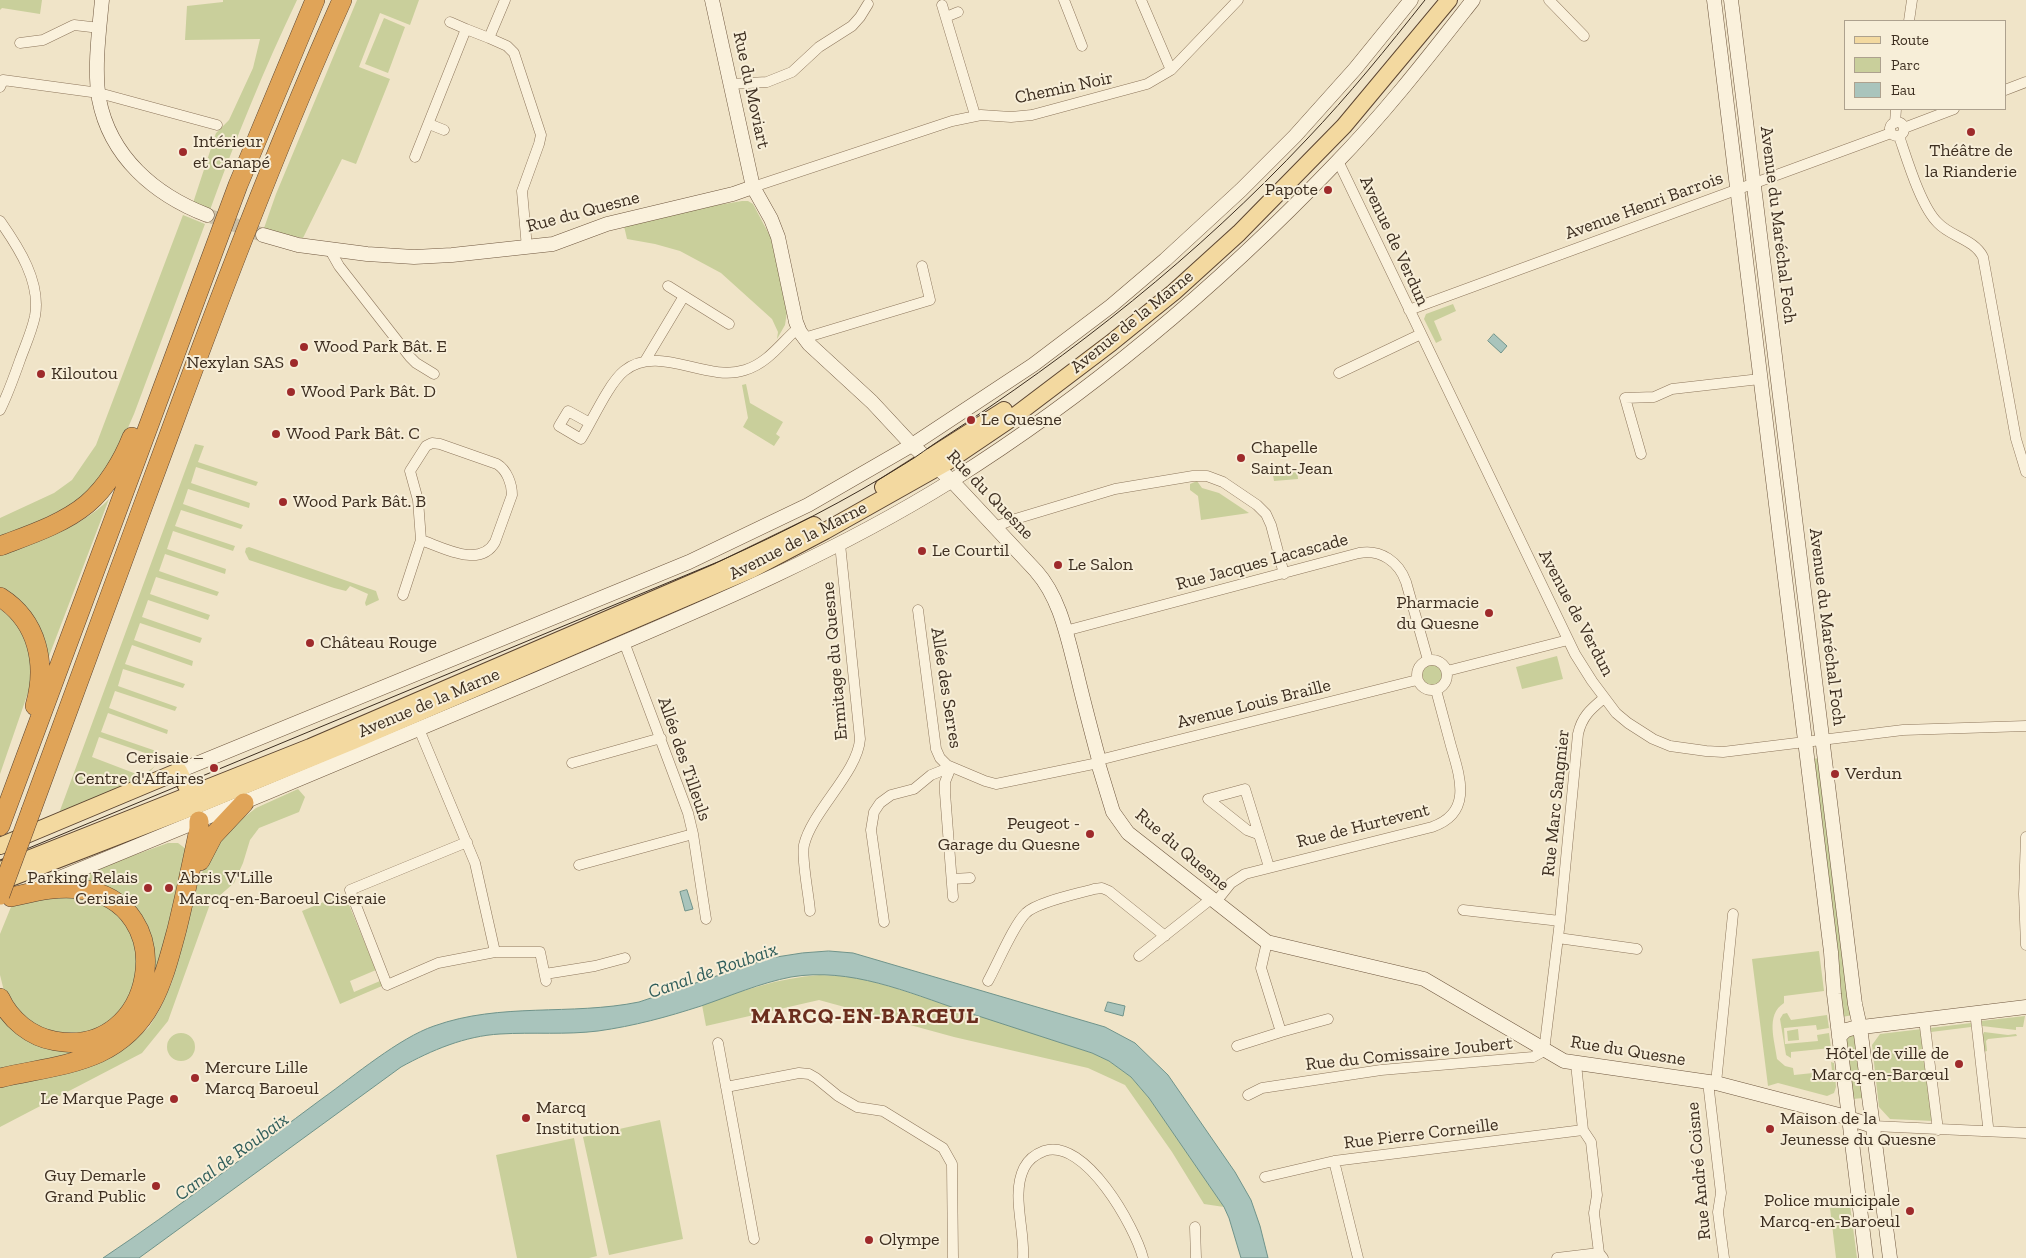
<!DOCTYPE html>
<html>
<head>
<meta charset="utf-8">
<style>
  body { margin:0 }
  #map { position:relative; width:2026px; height:1258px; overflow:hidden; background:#f0e4c8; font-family:"Zilla Slab",serif }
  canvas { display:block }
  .legend { position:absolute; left:1844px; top:20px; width:162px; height:90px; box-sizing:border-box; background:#f7eed8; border:1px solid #ada18e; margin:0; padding:6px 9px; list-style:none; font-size:15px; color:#3d2e20 }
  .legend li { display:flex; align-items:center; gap:10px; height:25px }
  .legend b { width:25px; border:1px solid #ada18e }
</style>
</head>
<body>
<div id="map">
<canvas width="2026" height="1258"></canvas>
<ul class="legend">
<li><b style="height:6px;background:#f3d9a0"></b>Route</li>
<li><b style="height:14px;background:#c9cf9b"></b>Parc</li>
<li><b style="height:14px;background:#a9c4bc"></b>Eau</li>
</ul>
</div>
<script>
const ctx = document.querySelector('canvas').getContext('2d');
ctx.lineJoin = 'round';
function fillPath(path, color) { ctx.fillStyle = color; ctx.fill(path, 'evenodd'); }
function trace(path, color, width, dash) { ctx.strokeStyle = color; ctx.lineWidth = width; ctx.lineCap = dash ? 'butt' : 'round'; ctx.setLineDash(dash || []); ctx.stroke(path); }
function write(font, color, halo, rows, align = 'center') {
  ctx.font = font + ' "Zilla Slab",serif'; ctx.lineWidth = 4; ctx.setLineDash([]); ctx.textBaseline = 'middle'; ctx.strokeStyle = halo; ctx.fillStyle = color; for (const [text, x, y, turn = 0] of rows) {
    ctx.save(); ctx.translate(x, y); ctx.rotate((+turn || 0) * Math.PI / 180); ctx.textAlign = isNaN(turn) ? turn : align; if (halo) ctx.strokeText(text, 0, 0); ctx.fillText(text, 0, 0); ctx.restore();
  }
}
fillPath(new Path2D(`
  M 0,0 L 42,0 L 40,14 L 2,8 L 0,10 Z
  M 223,0 L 297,0 C 264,69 236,138 210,210 L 193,203 L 216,133 L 229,120 L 253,68 L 260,39 L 185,40 L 187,6 L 223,2 Z
  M 357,0 L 419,0 L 410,25 L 380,13 L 359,67 L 390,79 L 356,164 L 342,159 L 303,238 L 263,231 L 276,194 Z
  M 384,18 L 405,27 L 388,73 L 365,64 Z
  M 742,201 L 748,201 L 753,204 L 771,238 L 787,312 L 785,325 L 777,339 L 778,332 L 772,319 L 721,273 L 680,251 L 655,244 L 627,239 L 624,226 L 712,206 Z
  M 183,215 L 205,224 L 134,414 L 116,455 L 84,498 L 37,522 L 0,536 L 0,518 L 54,493 L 72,480 L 96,445 Z
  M 1453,304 L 1456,311 L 1434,321 L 1442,340 L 1436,343 L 1424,319 L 1426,314 Z
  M 746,384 L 750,403 L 783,422 L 776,434 L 780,437 L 774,446 L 743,427 L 748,418 L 742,385 Z
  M 195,444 L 204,446 L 198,462 L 258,482 L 256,486 L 196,467 L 191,483 L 250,503 L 249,508 L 188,489 L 183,504 L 243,525 L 241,529 L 181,510 L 175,526 L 235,546 L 233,551 L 173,531 L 167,549 L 226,569 L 225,574 L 165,554 L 159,571 L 219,592 L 217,596 L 156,577 L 150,594 L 210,615 L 208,620 L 148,600 L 142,617 L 202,638 L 200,643 L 140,623 L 134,640 L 193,661 L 192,666 L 132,645 L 125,664 L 185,684 L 183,688 L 123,669 L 118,686 L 177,707 L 175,711 L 115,691 L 109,708 L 168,730 L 167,734 L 108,713 L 101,732 L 156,751 L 151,755 L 99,737 L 92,757 L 139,775 L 146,773 L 155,766 L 145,777 L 58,816 Z
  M 1297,467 L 1298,479 L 1274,481 L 1272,469 Z
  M 1197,481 L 1202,488 L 1219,493 L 1249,513 L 1201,520 L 1198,496 L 1190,490 L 1190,484 Z
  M 109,499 L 46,664 L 0,589 L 0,554 C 38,540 80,529 109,499 Z
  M 249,547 L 376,591 L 379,600 L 366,606 L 365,603 L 368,594 L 350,586 L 346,591 L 334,588 L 249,560 L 245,552 L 246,548 Z
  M 0,609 L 10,617 L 22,631 L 32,663 L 31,684 L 0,774 Z
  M 1557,656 L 1563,679 L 1522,689 L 1516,667 Z
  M1422 675a10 10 0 1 1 20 0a10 10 0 1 1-20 0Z
  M 1822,758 L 1853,1015 L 1842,1017 L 1810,759 Z
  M 298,789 L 305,797 L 299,812 L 259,828 L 250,840 L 243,863 L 234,883 L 210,904 L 168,1021 L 142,1053 L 0,1127 L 0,1087 L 63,1073 L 104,1061 L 126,1048 L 149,1027 L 160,1009 L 172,982 L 195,890 L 216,839 L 256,808 Z
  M 168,843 L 178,843 L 186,849 L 187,859 L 159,970 C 128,1054 79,1056 0,1071 L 0,1006 L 13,1023 L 25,1034 L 41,1041 L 57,1046 L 72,1046 L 90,1044 L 107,1037 L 121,1026 L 144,998 L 149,980 L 150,961 L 149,943 L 135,916 L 111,896 L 80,884 L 60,882 Z
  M 71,892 L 105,905 L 120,916 L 131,932 L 137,947 L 138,979 L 118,1016 L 88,1033 L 47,1032 L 28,1023 L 4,991 L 0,975 L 0,934 L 11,907 L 31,898 Z
  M 343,894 L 345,895 L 376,970 L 350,981 L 354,992 L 380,981 L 382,986 L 340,1004 L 302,911 Z
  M 1819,951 L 1824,991 L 1784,996 L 1784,1003 C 1765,1015 1775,1041 1777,1059 L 1785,1066 L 1793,1068 L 1794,1075 L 1832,1071 L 1831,1062 L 1834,1063 L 1836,1087 L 1834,1093 L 1827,1096 L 1778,1083 L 1768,1086 L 1752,959 Z
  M 820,975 L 856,977 L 895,988 L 1092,1053 L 1109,1061 L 1131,1077 L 1149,1098 L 1224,1207 L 1204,1204 L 1172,1152 L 1125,1085 L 1088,1068 L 954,1037 L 819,1000 L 706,1026 L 702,1005 C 741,991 778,978 820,975 Z
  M 1787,1013 L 1791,1020 L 1827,1015 L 1829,1028 L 1817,1030 L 1816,1025 L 1784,1028 L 1785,1044 L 1818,1041 L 1817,1035 L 1829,1033 L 1831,1048 L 1791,1052 L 1791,1058 L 1786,1055 L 1780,1019 L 1783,1014 Z
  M 2025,1016 L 2023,1027 L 2016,1027 L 2016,1030 L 1982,1026 L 1981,1021 Z
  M 1971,1023 L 1971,1027 L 1931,1032 L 1930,1028 Z
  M 1798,1029 L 1799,1040 L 1788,1041 L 1787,1031 Z
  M 1922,1029 L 1933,1121 L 1890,1119 L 1879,1107 L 1872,1045 L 1880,1034 Z
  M 1854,1031 L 1863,1098 L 1853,1099 L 1845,1041 Z
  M 1984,1032 L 2008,1035 L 2016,1034 L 2017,1036 L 1988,1039 L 1986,1041 L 1987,1051 L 1984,1052 L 1982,1036 Z
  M167 1047a14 14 0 1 1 28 0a14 14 0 1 1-28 0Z
  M 660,1120 L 683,1239 L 609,1255 L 583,1137 Z
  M 574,1138 L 597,1256 L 589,1258 L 517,1258 L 496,1155 Z
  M 1850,1205 L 1857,1258 L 1836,1258 L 1830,1208 Z`), '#c9cf9b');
const water = new Path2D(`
  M 1494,334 L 1507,346 L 1501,353 L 1488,341 Z
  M 687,890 L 693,909 L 685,911 L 680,892 Z
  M 829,951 L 853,953 L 1105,1027 L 1135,1043 L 1168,1075 L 1235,1172 L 1251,1200 L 1260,1226 L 1268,1258 L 1241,1258 L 1229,1218 L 1224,1207 L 1149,1098 L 1131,1077 L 1109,1061 L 1092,1053 C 1049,1039 1006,1025 963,1011 C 907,992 850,967 791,977 C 760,983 730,996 701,1006 C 667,1017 634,1026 598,1031 C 566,1035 533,1032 500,1034 C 465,1036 432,1050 401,1067 L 139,1258 L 103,1258 C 178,1208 250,1152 323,1098 C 354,1076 399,1038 434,1026 C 501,1002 570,1016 639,1002 L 770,958 L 802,953 Z
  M 1108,1002 L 1125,1006 L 1123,1016 L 1105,1011 Z`);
fillPath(water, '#a9c4bc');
trace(water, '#6f938a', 1);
trace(new Path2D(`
  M 207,215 L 263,235`), '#ccc0a6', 14, [14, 7]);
const street = new Path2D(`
  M 505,0 L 489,38 L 507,46 L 514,53 L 541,135 L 539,144 L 522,191 L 527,248
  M 1064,0 L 1082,46
  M 1141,0 L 1171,70
  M 1549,0 L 1584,36
  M 942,5 L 975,115
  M 946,17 L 958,12
  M 1909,21 L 1912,0
  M 450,22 L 466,29
  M 20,43 L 43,40 L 74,25 L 100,28
  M 730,84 L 767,82 L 792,72 L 819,47 L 852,26 L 860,17 L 868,4
  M 0,87 L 3,80 L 99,93 L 217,125
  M 2005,90 L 2026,82
  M1890 129a7 7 0 1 1 14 0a7 7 0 1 1-14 0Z
  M 1895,123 L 1896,109
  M 429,124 L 444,130
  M 1904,128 L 1954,109
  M 1899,136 C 1907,159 1921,207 1938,223 C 1951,237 1974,239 1983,257 L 2016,439 L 2026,472
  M 415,157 L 466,29 L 489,38
  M 1338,161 L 1575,654 L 1592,681 L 1616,713 L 1628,723 L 1653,739 L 1670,746 L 1706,751 L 1723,752 L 1903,730 L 2026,726
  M 753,187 L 952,121 L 981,115 L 1011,117 L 1032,115 L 1147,84 L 1171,70 L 1238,0
  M 0,221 C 19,248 41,282 35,316 C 32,331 25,346 20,360 C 14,377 8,394 0,410
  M 330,250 L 339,266 L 410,357 L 416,363 L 434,374
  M 684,296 L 729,324
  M 1409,310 L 1891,133
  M 804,338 L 930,300 L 922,266
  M 645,361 L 684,296 L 668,286
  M 1339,373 L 1421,334
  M 590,423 L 568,411 L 559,426 L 581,439 C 592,421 609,383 624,371 C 659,343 706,383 745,370 C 768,363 781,343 798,328
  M 1641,454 L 1625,398 L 1654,397 L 1672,389 L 1760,379
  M 995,527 L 1012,520 L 1115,489 L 1193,476 L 1207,476 L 1223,482 L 1257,505 L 1266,514 L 1271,525 L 1284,574
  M 403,595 L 421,540 L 418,500 L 410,471 L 426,446 L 432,443 L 440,444 L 497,464 C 507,470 512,484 512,495 L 495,542 C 480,569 442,547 421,540
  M 918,610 L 936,749 L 940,758 L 947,765 L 985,781 L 996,784 L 1098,763
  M 1065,631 L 1359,553 C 1381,549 1399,562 1406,582 L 1428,660
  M 624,642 L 688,813 L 693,834 L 706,919
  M1417 675a15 15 0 1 1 30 0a15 15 0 1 1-30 0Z
  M 1447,671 L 1568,640
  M 419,729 L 475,863 L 495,952 L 540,952 L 546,981
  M 1099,760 L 1417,680
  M 572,763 L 661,738
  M 951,767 L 945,782 L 945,793 L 953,897
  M 1258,834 L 1247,830 L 1208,799 L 1245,789 L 1269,867
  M 2026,837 L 2024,894 L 2026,945
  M 467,842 L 350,890 L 387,985 L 438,963 L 495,952
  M 579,865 L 693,834
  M 952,879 L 970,878
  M 1215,903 L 1231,883 L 1245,874 L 1432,827 C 1473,813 1460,777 1451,746 C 1446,727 1441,708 1436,690
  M 1463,910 L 1560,921
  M 810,911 C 809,896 801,857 804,845 C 812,811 858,772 860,739 L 840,544
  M 884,922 L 871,830 L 874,812 L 880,803 L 891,795 L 914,789 L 931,775 L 951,767
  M 1558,938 L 1637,949
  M 1139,956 L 1211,899
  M 545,974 L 595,966 L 625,958
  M 988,981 C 997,965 1014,924 1026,913 C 1037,902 1077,894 1094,889 L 1102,888 L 1109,891 L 1165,936
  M 1924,1019 L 1938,1130
  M 1976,1020 L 1988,1126
  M 1281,1032 L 1328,1019
  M 718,1043 L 754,1239
  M 1237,1046 L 1281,1032 L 1261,968 L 1267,942
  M 1576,1064 L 1583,1130 L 1591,1142 L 1597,1195 L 1594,1213 L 1599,1253 L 1603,1258
  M 1708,1082 L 1721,1193 L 1718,1212 L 1724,1258
  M 1716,1083 L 1733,914
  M 726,1087 L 799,1073 L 809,1074 L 816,1078 L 838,1096 L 857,1107 L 883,1111 L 943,1148 L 952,1164 L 953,1258
  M 1248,1095 L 1262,1088 L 1381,1070 L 1533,1057 L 1544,1051 L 1560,921 L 1578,734 C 1582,716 1591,709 1604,698
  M 1873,1126 L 2026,1133
  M 1334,1161 L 1358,1258
  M 1265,1177 L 1334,1161 L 1583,1130
  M 1195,1227 L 1196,1258
  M 1023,1258 C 1025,1229 1011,1195 1024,1168 C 1028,1160 1036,1154 1044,1151 C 1085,1137 1135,1227 1143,1258
  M 1557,1258 L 1599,1253`);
const secondary = new Path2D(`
  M 102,0 C 99,31 94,69 99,99 C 110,157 155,195 207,215
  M 712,0 L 753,187 L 771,219 L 778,237 L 796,322 L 800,332 L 809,344 L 872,402 L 912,445 L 951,480 L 1036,571 C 1060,598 1067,636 1076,670 C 1083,700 1091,730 1099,760 L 1098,763 L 1113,812 L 1128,833 L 1267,942 L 1424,979 L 1564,1061 L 1716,1083 L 1839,1115 L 1873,1126
  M 1714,0 L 1831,952 L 1834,994 L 1866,1258
  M 1731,0 L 1855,1004 L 1860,1027 L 1890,1258
  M 263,235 L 298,245 L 367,254 L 414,257 L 452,255 L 553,244 L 607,224 L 733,194 L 753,187
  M 179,771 L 689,562 L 808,505 L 912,445 L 1033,365 L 1111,306 L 1165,260 L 1241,190 L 1295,136 L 1355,69 L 1411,0
  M 40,886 C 207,818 374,748 540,678 C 680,618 821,562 951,481 C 1091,393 1220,284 1335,164 C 1385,113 1429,56 1473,0
  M 1839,1037 L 1846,1030 L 1854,1028 L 2026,1007`);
const primary = new Path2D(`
  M 883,487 L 1004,410
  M 0,846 L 179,771 L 195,804
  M 3,869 L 310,747 L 719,571 L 814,525
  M 0,882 L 183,811 L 353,741 L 751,570 L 825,531 L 944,464 L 1012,418 L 1111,343 L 1174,292 L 1239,233 L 1344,126 L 1449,0`);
const highway = new Path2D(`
  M 0,546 C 29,535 63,524 87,504 C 107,487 123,460 132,437
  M 0,597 C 38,621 47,664 35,706
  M 31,811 C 77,686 122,562 168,438 C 222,290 278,143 342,0
  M 0,826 L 238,185 L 315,0
  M 200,861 L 213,836 L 244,803
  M 0,998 C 10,1020 31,1037 55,1041 C 156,1060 184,901 79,889 C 56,886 34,892 11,897
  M 0,1078 C 33,1070 68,1067 99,1053 C 152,1028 163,981 177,929 C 185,896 192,863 199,829 L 199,821`);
trace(street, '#8d765c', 11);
trace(secondary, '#6f573f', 15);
trace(primary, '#5b4430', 18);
trace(highway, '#5b4430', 20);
trace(street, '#faf1dc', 10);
trace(secondary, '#faf1dc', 14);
trace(primary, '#f3d9a0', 16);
trace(highway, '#e0a458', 19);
trace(new Path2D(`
  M 0,860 L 720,561 C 784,532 847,500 906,463 C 918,456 929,447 940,440 C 1074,353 1197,256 1307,139 C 1349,95 1387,48 1425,0`), '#3d2e20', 1);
const highwayBridge = new Path2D(`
  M 0,895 L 31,811`);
trace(highwayBridge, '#5b4430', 20, []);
trace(highwayBridge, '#e0a458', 19);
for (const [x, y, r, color] of [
  [1971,132,5,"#9e2a2b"],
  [183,152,5,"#9e2a2b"],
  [1328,190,5,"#9e2a2b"],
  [304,347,5,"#9e2a2b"],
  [294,363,5,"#9e2a2b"],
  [41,374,5,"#9e2a2b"],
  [291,392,5,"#9e2a2b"],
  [971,420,5,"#9e2a2b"],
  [276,434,5,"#9e2a2b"],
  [1241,458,5,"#9e2a2b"],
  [283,502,5,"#9e2a2b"],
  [922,551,5,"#9e2a2b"],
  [1058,565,5,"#9e2a2b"],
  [1489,613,5,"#9e2a2b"],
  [310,643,5,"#9e2a2b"],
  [214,768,5,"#9e2a2b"],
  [1835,774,5,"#9e2a2b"],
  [1090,834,5,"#9e2a2b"],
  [148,888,5,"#9e2a2b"],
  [169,888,5,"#9e2a2b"],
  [1959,1064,5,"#9e2a2b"],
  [195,1078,5,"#9e2a2b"],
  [174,1099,5,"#9e2a2b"],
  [526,1118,5,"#9e2a2b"],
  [1770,1129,5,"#9e2a2b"],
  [156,1186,5,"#9e2a2b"],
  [1910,1211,5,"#9e2a2b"],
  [869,1240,5,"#9e2a2b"]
]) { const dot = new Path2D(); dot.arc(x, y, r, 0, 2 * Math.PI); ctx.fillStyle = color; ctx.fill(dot); trace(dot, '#f7eed8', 2); }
write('18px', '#3d2e20', '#f7eed8', [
  ["Chemin Noir",1064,88,-12],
  ["Rue du Moviart",751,90,78],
  ["Avenue Henri Barrois",1644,206,-20],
  ["Rue du Quesne",583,212,-15],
  ["Avenue du Maréchal Foch",1778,225,83],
  ["Avenue de Verdun",1394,241,65],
  ["Avenue de la Marne",1132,322,-39],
  ["Rue du Quesne",990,495,46],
  ["Avenue de la Marne",798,541,-27],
  ["Rue Jacques Lacascade",1262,562,-15],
  ["Avenue de Verdun",1576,613,62],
  ["Avenue du Maréchal Foch",1827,627,83],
  ["Ermitage du Quesne",835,661,-95],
  ["Allée des Serres",946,688,81],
  ["Avenue de la Marne",429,703,-23],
  ["Avenue Louis Braille",1254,704,-14],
  ["Allée des Tilleuls",684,759,71],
  ["Rue Marc Sangnier",1556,803,-84],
  ["Rue de Hurtevent",1363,826,-14],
  ["Rue du Quesne",1182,850,40],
  ["Rue du Quesne",1628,1051,9],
  ["Rue du Comissaire Joubert",1409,1054,-6],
  ["Rue Pierre Corneille",1421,1134,-7],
  ["Rue André Coisne",1699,1171,-95]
]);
write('18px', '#3d2e20', '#f7eed8', [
  ["Intérieur",193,142],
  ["et Canapé",193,163],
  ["Théâtre de",1971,151,"center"],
  ["la Rianderie",1971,172,"center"],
  ["Papote",1318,190,"right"],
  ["Wood Park Bât. E",314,347],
  ["Nexylan SAS",284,363,"right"],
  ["Kiloutou",51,374],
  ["Wood Park Bât. D",301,392],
  ["Le Quesne",981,420],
  ["Wood Park Bât. C",286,434],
  ["Chapelle",1251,448],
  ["Saint-Jean",1251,469],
  ["Wood Park Bât. B",293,502],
  ["Le Courtil",932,551],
  ["Le Salon",1068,565],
  ["Pharmacie",1479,603,"right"],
  ["du Quesne",1479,624,"right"],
  ["Château Rouge",320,643],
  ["Cerisaie –",204,758,"right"],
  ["Centre d'Affaires",204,779,"right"],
  ["Verdun",1845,774],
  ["Peugeot -",1080,824,"right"],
  ["Garage du Quesne",1080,845,"right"],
  ["Parking Relais",138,878,"right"],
  ["Cerisaie",138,899,"right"],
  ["Abris V'Lille",179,878],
  ["Marcq-en-Baroeul Ciseraie",179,899],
  ["Hôtel de ville de",1949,1054,"right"],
  ["Marcq-en-Barœul",1949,1075,"right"],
  ["Mercure Lille",205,1068],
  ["Marcq Baroeul",205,1089],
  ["Le Marque Page",164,1099,"right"],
  ["Marcq",536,1108],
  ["Institution",536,1129],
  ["Maison de la",1780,1119],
  ["Jeunesse du Quesne",1780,1140],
  ["Guy Demarle",146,1176,"right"],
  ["Grand Public",146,1197,"right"],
  ["Police municipale",1900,1201,"right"],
  ["Marcq-en-Baroeul",1900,1222,"right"],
  ["Olympe",879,1240]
], 'left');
write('italic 19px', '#2f5d5a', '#f7eed8', [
  ["Canal de Roubaix",713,971,-19],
  ["Canal de Roubaix",232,1157,-36]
]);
ctx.letterSpacing = '1px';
write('bold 22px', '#6b2e1e', '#f7eed8', [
  ["MARCQ-EN-BARŒUL",865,1017]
]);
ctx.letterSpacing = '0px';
</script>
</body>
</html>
